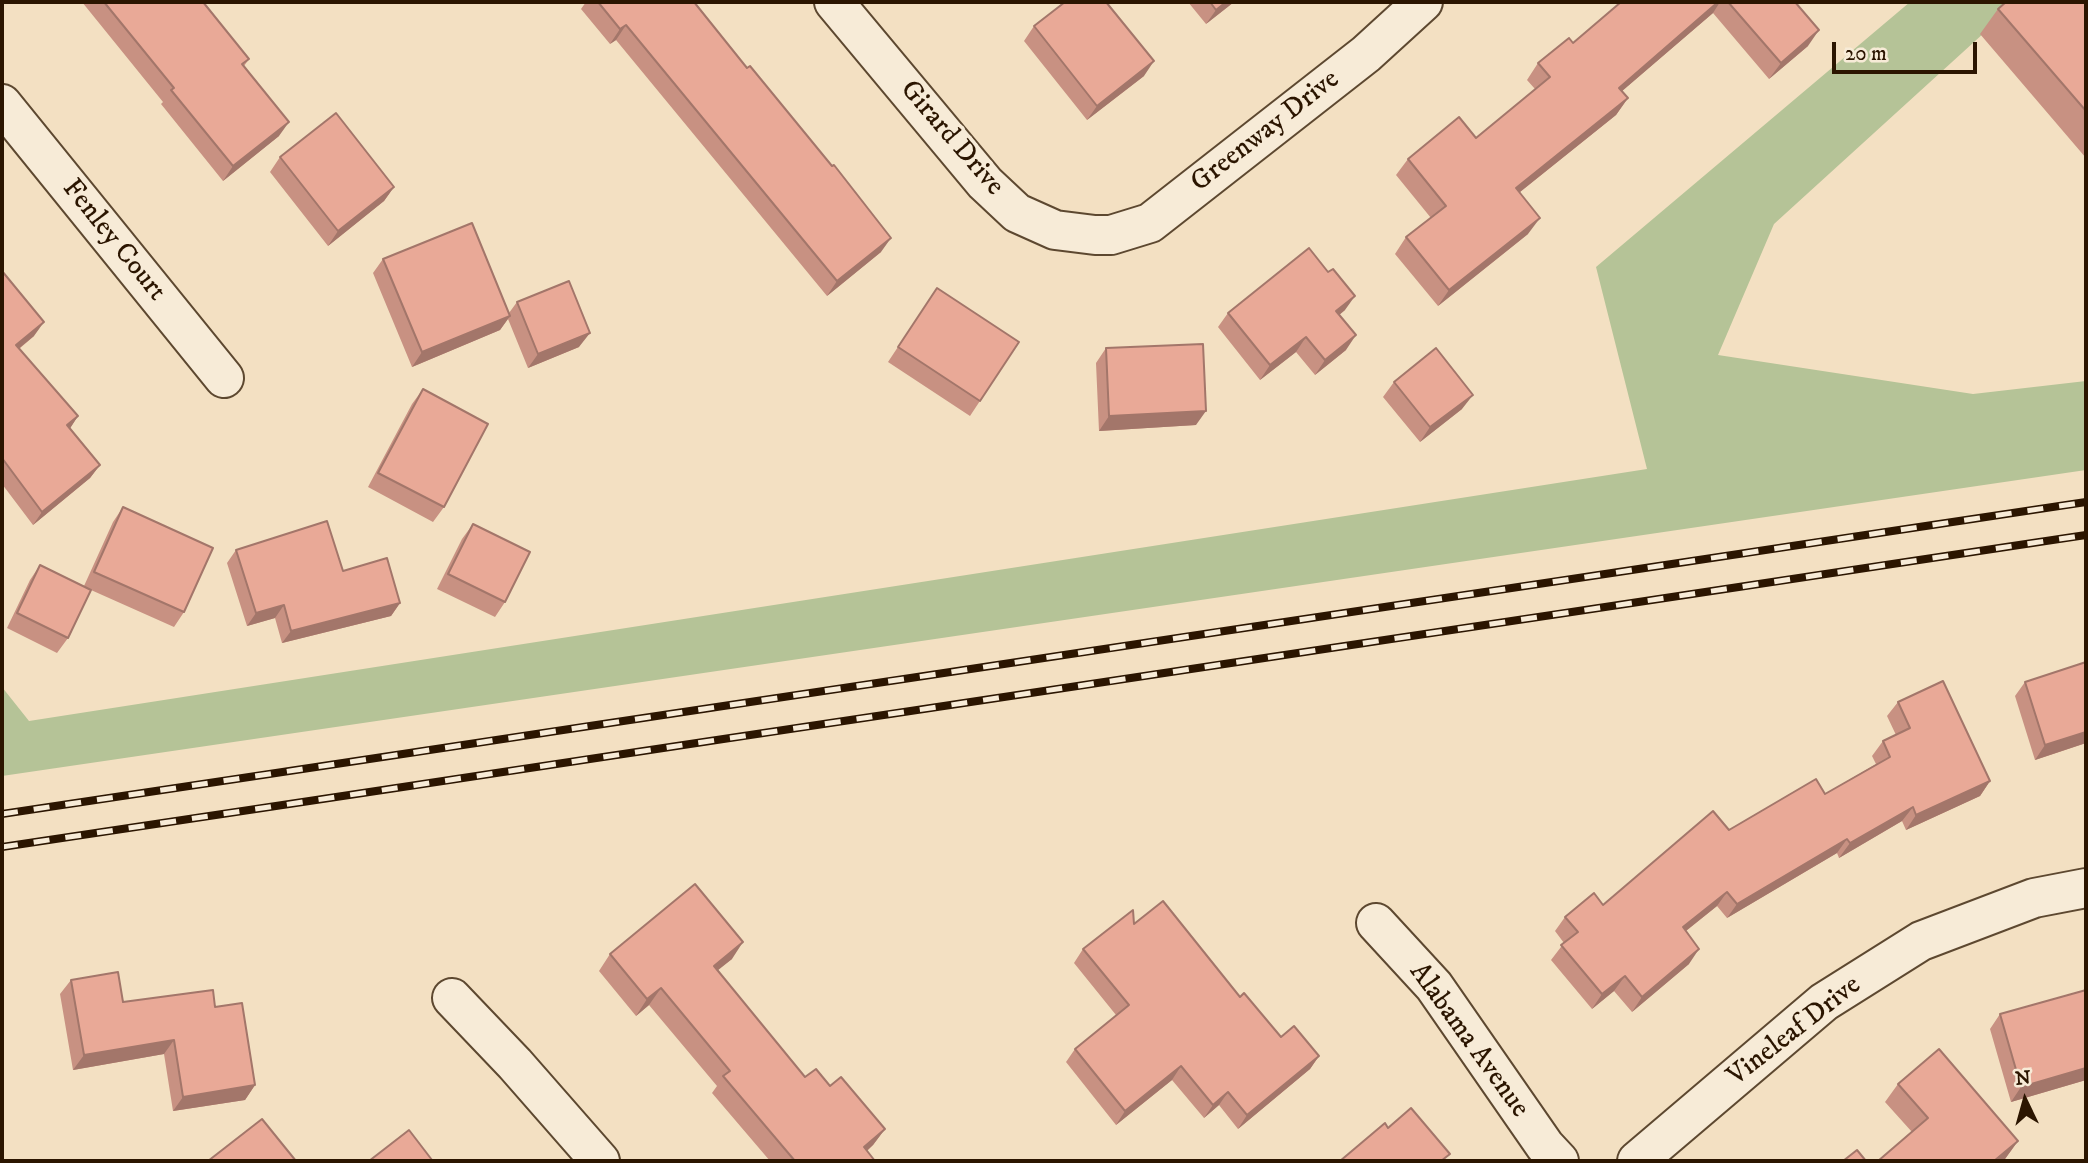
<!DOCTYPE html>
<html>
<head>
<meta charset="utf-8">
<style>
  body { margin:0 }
  #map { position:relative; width:2088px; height:1163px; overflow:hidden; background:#f3e0c2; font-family:"IM FELL DW Pica",serif }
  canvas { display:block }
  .frame { position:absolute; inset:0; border:4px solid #2b1500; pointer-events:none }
  .north { position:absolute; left:1990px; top:1065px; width:70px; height:70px; -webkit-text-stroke:5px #f7ebd7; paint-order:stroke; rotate:355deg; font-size:19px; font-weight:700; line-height:28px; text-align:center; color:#2b1500 }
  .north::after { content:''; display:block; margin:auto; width:24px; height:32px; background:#2b1500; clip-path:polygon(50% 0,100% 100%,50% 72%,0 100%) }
  .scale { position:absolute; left:1832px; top:42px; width:145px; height:32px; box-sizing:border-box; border:4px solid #2b1500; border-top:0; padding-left:9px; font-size:21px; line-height:24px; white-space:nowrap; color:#2b1500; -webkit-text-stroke:5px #f7ebd7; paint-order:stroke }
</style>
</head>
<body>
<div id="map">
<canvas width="2088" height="1163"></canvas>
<div class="frame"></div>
<div class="north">N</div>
<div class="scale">20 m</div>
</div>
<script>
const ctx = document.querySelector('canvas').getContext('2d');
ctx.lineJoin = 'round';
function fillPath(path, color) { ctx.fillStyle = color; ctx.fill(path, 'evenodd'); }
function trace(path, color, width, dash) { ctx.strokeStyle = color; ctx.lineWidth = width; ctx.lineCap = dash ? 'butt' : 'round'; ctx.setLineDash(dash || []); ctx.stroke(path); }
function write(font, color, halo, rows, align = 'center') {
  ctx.font = font + ' "IM FELL DW Pica",serif'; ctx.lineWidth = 7; ctx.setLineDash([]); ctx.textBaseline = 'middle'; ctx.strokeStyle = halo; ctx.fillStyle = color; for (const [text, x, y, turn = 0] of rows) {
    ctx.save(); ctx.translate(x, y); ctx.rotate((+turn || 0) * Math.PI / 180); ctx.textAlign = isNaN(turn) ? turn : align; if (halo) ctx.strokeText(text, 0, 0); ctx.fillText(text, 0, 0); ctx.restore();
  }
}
fillPath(new Path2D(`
  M 1910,2 L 2018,2 L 1774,224 L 1718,355 L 1973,394 L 2086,381 L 2086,470 L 2,776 L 2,687 L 29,721 L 1647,469 L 1596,267 Z`), '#b5c397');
const street = new Path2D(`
  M 834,2 L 985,183 L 1017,213 L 1055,230 L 1095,235 L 1111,235 L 1150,223 L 1366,54 L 1423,2
  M 2,104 L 224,378
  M 1376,923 L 1434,986 L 1545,1146 L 1559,1161
  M 452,998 L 515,1064 L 600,1161
  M 1637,1161 L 1824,1002 L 1921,941 L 2034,898 L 2086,888`);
trace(street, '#5d4830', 42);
trace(street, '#f7ebd7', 38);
const rail = new Path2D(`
  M 2,814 L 2086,502
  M 2,847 L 2086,535`);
trace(rail, '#2b1500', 8);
trace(rail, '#f7ebd7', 5, [16]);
fillPath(new Path2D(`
  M 82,2 L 203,2 L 249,59 L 244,66 L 279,136 L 223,181 L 161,104 L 163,102 Z
  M 586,2 L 694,2 L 881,252 L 827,296 L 616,40 L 610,44 L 581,9 Z
  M 1188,2 L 1234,2 L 1206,24 Z
  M 1621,2 L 1795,2 L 1808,46 L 1769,79 L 1713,13 L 1622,91 L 1628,98 L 1616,115 L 1520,192 L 1528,234 L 1438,306 L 1395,254 L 1406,237 L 1431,218 L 1396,175 L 1408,159 L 1476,138 L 1535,89 L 1527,80 L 1538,63 L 1573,43 Z
  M 2086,2 L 2086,158 L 1980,34 L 1998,9 Z
  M 1034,26 L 1144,76 L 1087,120 L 1024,41 Z
  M 280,157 L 394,187 L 384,201 L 328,246 L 270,172 Z
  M 383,259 L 509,313 L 517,302 L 579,347 L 528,368 L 508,319 L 500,330 L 412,367 L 373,273 Z
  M 2,271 L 34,336 L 19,349 L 78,416 L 70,428 L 100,465 L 90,478 L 33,525 L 2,484 Z
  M 937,288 L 1019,342 L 970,416 L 888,362 Z
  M 1345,310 L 1339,315 L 1346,350 L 1315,375 L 1296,352 L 1260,380 L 1218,327 L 1228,313 Z
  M 1106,348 L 1196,425 L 1099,431 L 1096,363 Z
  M 1394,382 L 1462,409 L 1420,442 L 1383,397 Z
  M 423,389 L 444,507 L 433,522 L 368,487 L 412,404 Z
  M 123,507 L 184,612 L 174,627 L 91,590 L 68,638 L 57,653 L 7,628 L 30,580 L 40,565 L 84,586 L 113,522 Z
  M 473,524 L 505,602 L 495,617 L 437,589 L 462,539 Z
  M 236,550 L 343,571 L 400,603 L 391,616 L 282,643 L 275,618 L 247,626 L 227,563 Z
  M 2025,682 L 2086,743 L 2035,760 L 2015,696 Z
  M 1898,702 L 1990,781 L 1980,796 L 1906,830 L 1902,821 L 1839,858 L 1837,853 L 1727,918 L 1717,906 L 1686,931 L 1689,964 L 1632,1012 L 1614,991 L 1592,1009 L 1551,960 L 1564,943 L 1555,931 L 1565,917 L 1603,905 L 1729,830 L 1825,794 L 1876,764 L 1872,756 L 1883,741 L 1896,735 L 1887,716 Z
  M 1134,924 L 1240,997 L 1281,1037 L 1319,1056 L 1310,1069 L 1238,1129 L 1219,1105 L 1204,1118 L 1172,1080 L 1116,1125 L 1066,1062 L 1075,1049 L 1116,1015 L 1074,963 L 1083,949 Z
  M 610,954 L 732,959 L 717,970 L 805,1077 L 830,1086 L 885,1129 L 873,1145 L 867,1151 L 875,1161 L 770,1161 L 712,1093 L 717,1086 L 649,1005 L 636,1016 L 599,971 Z
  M 71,980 L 123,1002 L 215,1007 L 255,1085 L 245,1100 L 173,1111 L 164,1054 L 73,1070 L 60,994 Z
  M 2000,1014 L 2086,1080 L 2011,1102 L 1990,1029 Z
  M 1898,1084 L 2018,1141 L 2005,1159 L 1912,1132 L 1885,1102 Z`), '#c89182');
fillPath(new Path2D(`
  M 1226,2 L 1234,2 L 1206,24 L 1216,10 Z
  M 1718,2 L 1720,2 L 1713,13 L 1607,104 L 1619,88 Z
  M 626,25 L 616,40 L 610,44 L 620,29 Z
  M 1819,30 L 1808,46 L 1769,79 L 1781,63 Z
  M 1154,61 L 1144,76 L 1087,120 L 1097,106 Z
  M 1628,98 L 1616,115 L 1505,204 L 1516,188 Z
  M 289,122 L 279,136 L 223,181 L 233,166 Z
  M 394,187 L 384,201 L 328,246 L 338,231 Z
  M 1540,218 L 1528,234 L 1438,306 L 1449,290 Z
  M 891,238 L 881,252 L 827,296 L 837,281 Z
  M 1355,296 L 1345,310 L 1326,326 L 1336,311 Z
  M 510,316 L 500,330 L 412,367 L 422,352 Z
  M 44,322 L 34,336 L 6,359 L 16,345 Z
  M 590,333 L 579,347 L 528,368 L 538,354 Z
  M 1356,335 L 1346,350 L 1315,375 L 1325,360 Z
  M 1306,337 L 1296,352 L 1260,380 L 1270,365 Z
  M 1473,395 L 1462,409 L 1420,442 L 1430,427 Z
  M 1206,411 L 1196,425 L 1099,431 L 1109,416 Z
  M 78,416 L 69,430 L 67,425 Z
  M 100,465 L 90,478 L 33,525 L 42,512 Z
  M 400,603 L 391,616 L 282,643 L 291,631 Z
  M 284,605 L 275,618 L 247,626 L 256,613 Z
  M 2086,732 L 2086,743 L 2035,760 L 2045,745 Z
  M 1990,781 L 1980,796 L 1906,830 L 1916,815 Z
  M 1913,807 L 1902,821 L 1839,858 L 1850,843 Z
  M 1847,839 L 1837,853 L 1727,918 L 1737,904 Z
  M 1727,892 L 1717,906 L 1672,942 L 1683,927 Z
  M 743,942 L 732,959 L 702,983 L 714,966 Z
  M 1699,949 L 1689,964 L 1632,1012 L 1642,997 Z
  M 1625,976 L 1614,991 L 1592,1009 L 1602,994 Z
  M 661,988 L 649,1005 L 636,1016 L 647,999 Z
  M 174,1040 L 164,1054 L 73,1070 L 84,1055 Z
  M 1319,1056 L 1310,1069 L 1238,1129 L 1247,1115 Z
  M 1181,1066 L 1172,1080 L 1116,1125 L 1125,1111 Z
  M 2086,1068 L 2086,1080 L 2011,1102 L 2021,1087 Z
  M 255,1085 L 245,1100 L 173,1111 L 183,1097 Z
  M 1228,1092 L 1219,1105 L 1204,1118 L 1213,1105 Z
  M 885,1129 L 873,1145 L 855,1161 L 864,1147 Z
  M 2018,1141 L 2005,1159 L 2003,1161 L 1994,1161 Z`), '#a3766a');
const building = new Path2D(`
  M 104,2 L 203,2 L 249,59 L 242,64 L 289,122 L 233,166 L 171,90 L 174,88 Z
  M 598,2 L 694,2 L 747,68 L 750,66 L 832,166 L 834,165 L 891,238 L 837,281 L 626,25 L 620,29 Z
  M 1065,2 L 1106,2 L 1154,61 L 1097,106 L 1034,26 Z
  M 1210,2 L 1226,2 L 1216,10 Z
  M 1621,2 L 1718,2 L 1619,88 L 1628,98 L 1516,188 L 1540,218 L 1449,290 L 1406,237 L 1446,206 L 1408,159 L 1459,117 L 1476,138 L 1550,77 L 1538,63 L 1569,38 L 1573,43 Z
  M 1728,2 L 1795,2 L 1819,30 L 1781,63 Z
  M 2006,2 L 2086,2 L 2086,111 L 1998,9 Z
  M 336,113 L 394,187 L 338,231 L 280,157 Z
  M 472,223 L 510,316 L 422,352 L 383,259 Z
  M 1309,248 L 1328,272 L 1333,269 L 1355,296 L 1336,311 L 1356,335 L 1325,360 L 1306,337 L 1270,365 L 1228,313 Z
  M 2,271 L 44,322 L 16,345 L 78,416 L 67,425 L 100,465 L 42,512 L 2,458 Z
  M 569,281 L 590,333 L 538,354 L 517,302 Z
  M 937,288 L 1019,342 L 980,401 L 898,347 Z
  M 1203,344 L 1206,411 L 1109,416 L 1106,348 Z
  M 1436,348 L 1473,395 L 1430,427 L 1394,382 Z
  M 423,389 L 488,424 L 444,507 L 378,473 Z
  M 123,507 L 213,548 L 184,612 L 94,572 Z
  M 327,521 L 343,571 L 387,558 L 400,603 L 291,631 L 284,605 L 256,613 L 236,550 Z
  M 473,524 L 530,552 L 505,602 L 448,574 Z
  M 40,565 L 91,590 L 68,638 L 17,613 Z
  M 2086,662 L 2086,732 L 2045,745 L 2025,682 Z
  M 1943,681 L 1990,781 L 1916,815 L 1913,807 L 1850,843 L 1847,839 L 1737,904 L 1727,892 L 1683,927 L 1699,949 L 1642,997 L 1625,976 L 1602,994 L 1561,945 L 1578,932 L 1565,917 L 1594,893 L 1603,905 L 1713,811 L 1729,830 L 1816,779 L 1825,794 L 1890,757 L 1883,741 L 1910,728 L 1898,702 Z
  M 695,884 L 743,942 L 714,966 L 805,1077 L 816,1069 L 830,1086 L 841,1077 L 885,1129 L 864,1147 L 875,1161 L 795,1161 L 723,1076 L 730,1071 L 661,988 L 647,999 L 610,954 Z
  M 1163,901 L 1240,997 L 1244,993 L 1281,1037 L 1294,1026 L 1319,1056 L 1247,1115 L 1228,1092 L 1213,1105 L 1181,1066 L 1125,1111 L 1075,1049 L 1129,1005 L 1083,949 L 1133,910 L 1134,924 Z
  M 118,972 L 123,1002 L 213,990 L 215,1007 L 242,1003 L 255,1085 L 183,1097 L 174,1040 L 84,1055 L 71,980 Z
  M 2086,990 L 2086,1068 L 2021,1087 L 2000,1014 Z
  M 1939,1049 L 2018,1141 L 1994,1161 L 1878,1161 L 1928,1118 L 1898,1084 Z
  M 1411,1108 L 1450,1154 L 1441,1161 L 1340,1161 L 1385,1123 L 1388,1128 Z
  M 262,1119 L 296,1161 L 208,1161 Z
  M 409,1130 L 432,1160 L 430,1161 L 369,1161 Z
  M 1857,1150 L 1866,1161 L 1843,1161 Z`);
fillPath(building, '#e9a997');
trace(building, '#a3766a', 2);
write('28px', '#2b1500', '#f7ebd7', [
  ["Greenway Drive",1266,132,-38],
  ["Girard Drive",951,139,49],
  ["Fenley Court",113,241,51],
  ["Vineleaf Drive",1795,1032,-38],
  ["Alabama Avenue",1468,1041,54]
]);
</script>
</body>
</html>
